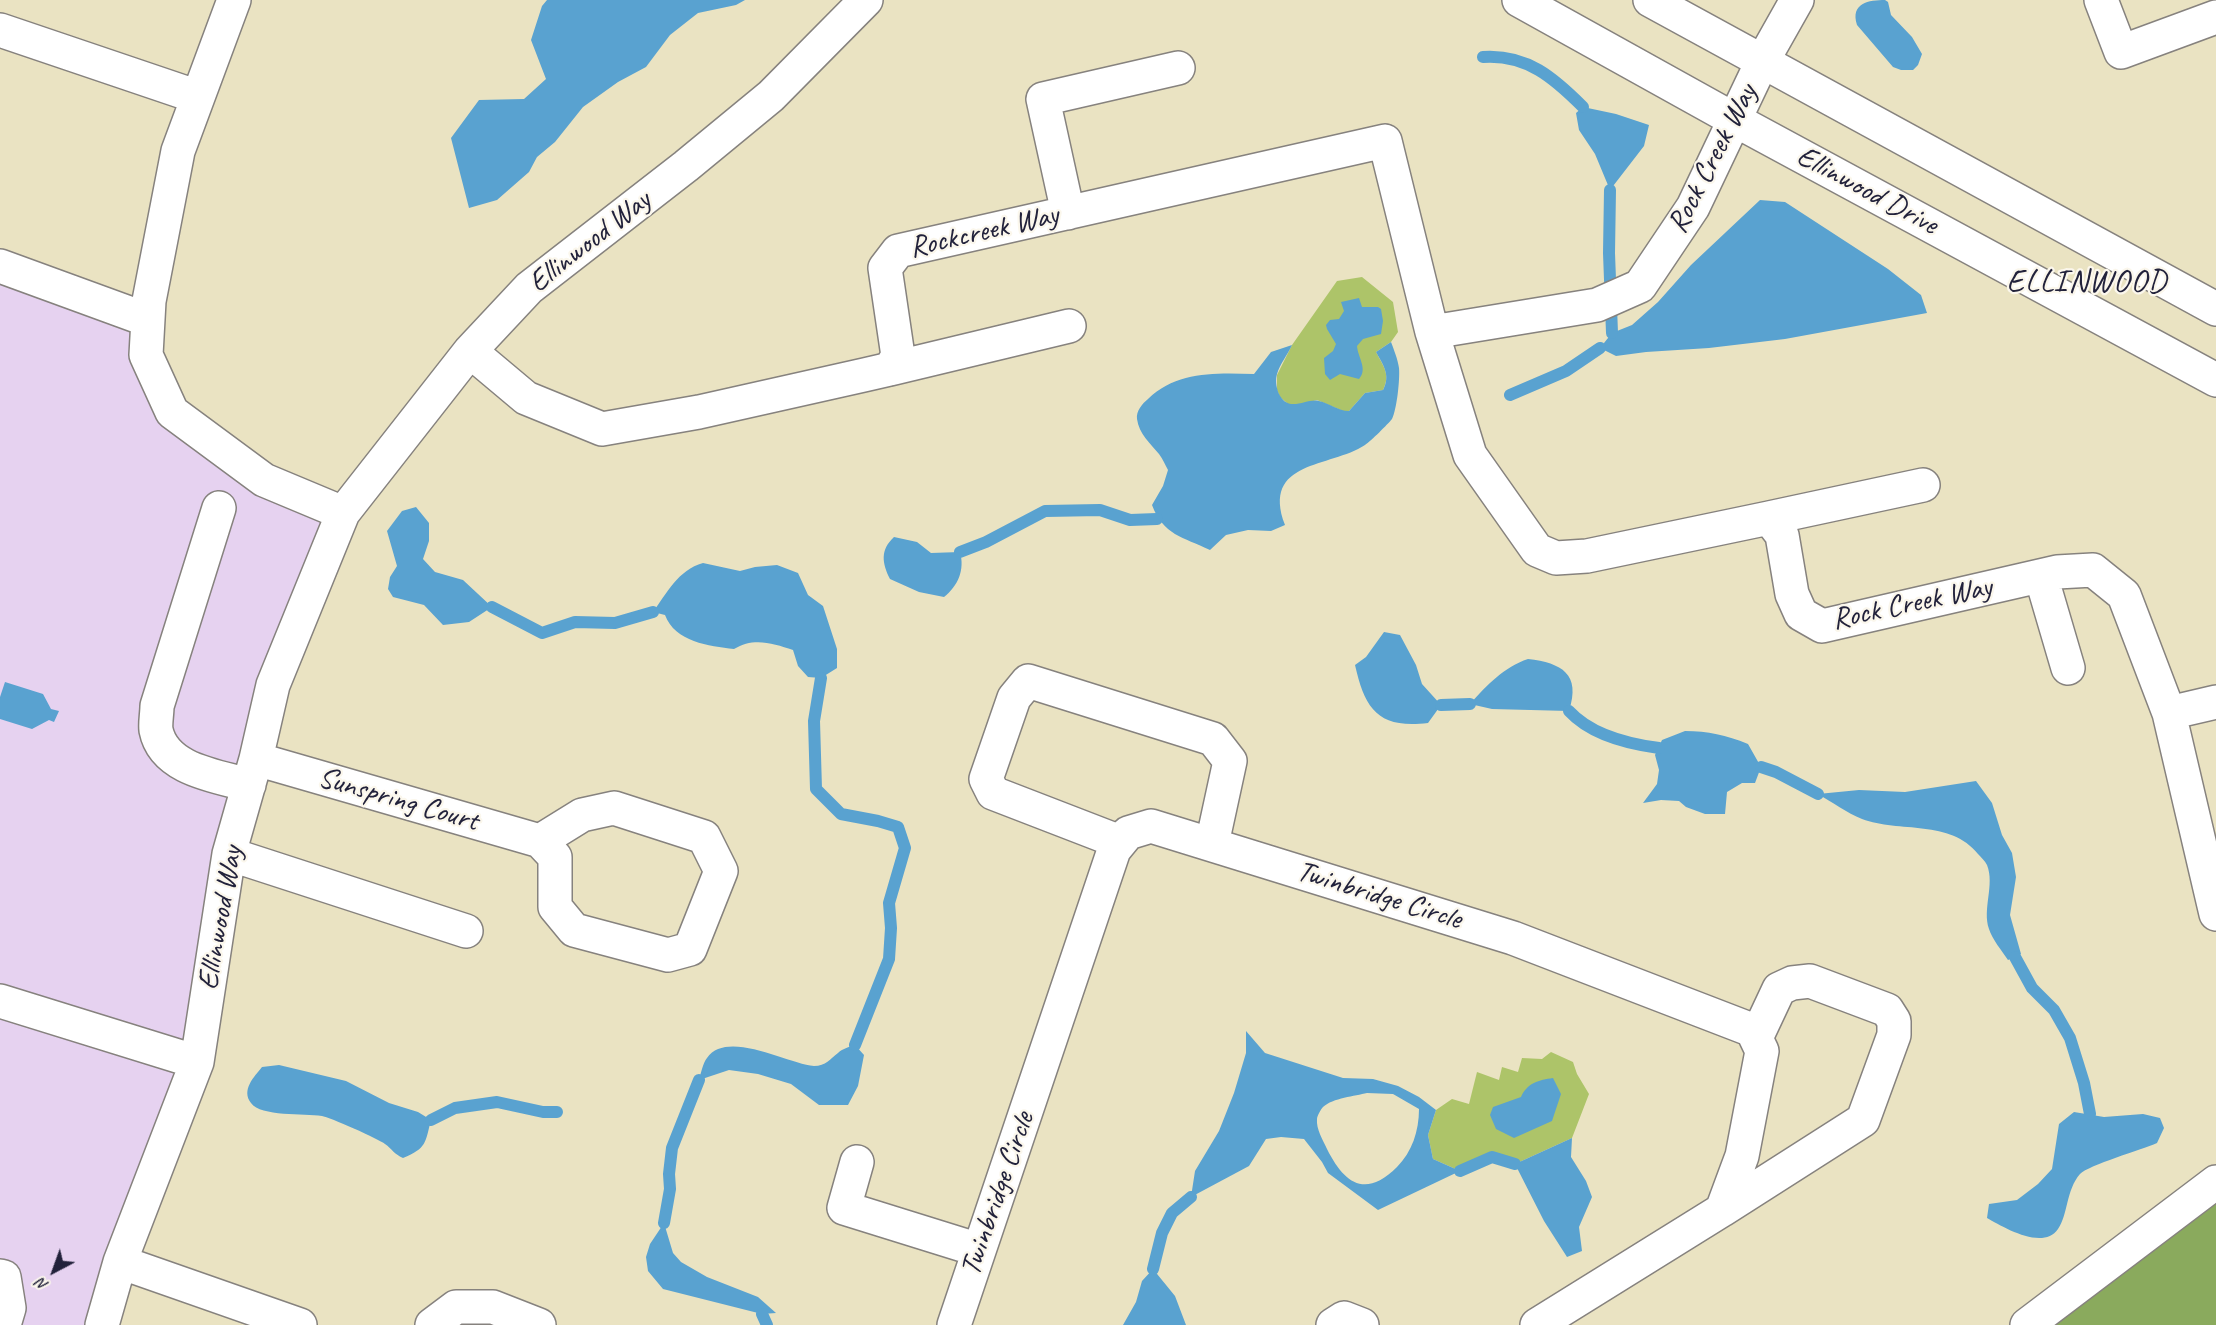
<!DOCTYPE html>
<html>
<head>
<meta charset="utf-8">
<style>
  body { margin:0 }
  #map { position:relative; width:2216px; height:1325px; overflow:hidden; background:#eae3c2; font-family:Caveat,sans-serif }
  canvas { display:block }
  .north { position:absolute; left:24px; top:1241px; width:60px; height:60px; -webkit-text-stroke:4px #fbf7ec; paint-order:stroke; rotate:221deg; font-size:16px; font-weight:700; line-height:24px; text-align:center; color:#22223b }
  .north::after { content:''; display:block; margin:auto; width:21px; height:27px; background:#22223b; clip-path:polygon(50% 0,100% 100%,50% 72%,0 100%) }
</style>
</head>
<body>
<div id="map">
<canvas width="2216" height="1325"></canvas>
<div class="north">N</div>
</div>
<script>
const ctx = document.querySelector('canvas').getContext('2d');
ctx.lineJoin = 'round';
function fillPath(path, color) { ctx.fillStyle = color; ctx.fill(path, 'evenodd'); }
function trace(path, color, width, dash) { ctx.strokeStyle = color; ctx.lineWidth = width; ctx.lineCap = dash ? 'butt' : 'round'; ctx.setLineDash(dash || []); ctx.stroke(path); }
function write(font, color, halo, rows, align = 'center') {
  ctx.font = font + ' Caveat,sans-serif'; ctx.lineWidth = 4.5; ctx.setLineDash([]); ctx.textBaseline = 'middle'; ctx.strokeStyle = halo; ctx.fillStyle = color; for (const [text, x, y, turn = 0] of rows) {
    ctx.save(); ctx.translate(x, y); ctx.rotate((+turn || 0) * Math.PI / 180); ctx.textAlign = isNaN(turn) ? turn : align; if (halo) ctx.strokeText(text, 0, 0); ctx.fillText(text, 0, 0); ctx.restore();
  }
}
fillPath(new Path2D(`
  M 0,266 L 148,320 L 172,412 L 343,513 L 273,685 L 197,1062 L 102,1325 L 0,1325 Z`), '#e6d2f0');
fillPath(new Path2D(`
  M 1362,277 L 1393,302 L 1398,332 L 1391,342 L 1376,352 C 1383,366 1391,374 1383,390 L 1365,393 L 1349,411 L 1343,411 L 1317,400 L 1299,405 L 1288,404 L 1280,397 L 1277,390 L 1277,375 L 1292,345 L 1337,281 Z
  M 1551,1052 L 1573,1062 L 1577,1074 L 1589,1094 L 1572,1138 L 1515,1164 L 1492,1158 L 1460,1171 L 1433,1159 L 1428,1135 L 1436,1110 L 1452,1099 L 1469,1104 L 1477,1072 L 1499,1080 L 1502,1067 L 1518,1072 L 1522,1058 L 1542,1059 Z`), '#adc469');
fillPath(new Path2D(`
  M 2216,1182 L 2216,1325 L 2027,1325 Z`), '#8aaa5d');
fillPath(new Path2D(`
  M 547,0 L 745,0 L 736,5 L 698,13 L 670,35 L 646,67 L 618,82 L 583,107 L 555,142 L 537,157 L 529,172 L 497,200 L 469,208 L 451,138 L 479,100 L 524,99 L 546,79 L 531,40 L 542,6 Z
  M 1885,0 L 1888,2 L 1891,15 L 1912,37 L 1922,54 L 1918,65 L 1913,70 L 1901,70 L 1893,67 L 1857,25 C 1850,3 1869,0 1885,0 Z
  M 1583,107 L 1616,114 L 1649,125 L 1644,146 L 1610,190 L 1595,154 L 1579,130 L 1576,113 Z
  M 1760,200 L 1785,202 L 1888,269 L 1921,295 L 1927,313 L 1785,339 L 1709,348 L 1646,352 L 1616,356 L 1600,348 L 1612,333 L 1632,325 L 1658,302 L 1691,265 Z
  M 1359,298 L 1362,307 L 1378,307 L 1381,309 L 1383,321 L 1381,334 L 1363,339 L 1357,346 C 1358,358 1368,369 1359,379 L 1340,374 L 1330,380 L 1325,374 L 1324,358 L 1333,351 L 1336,344 L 1327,329 L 1326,325 L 1330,320 L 1339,319 L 1344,311 L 1341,302 Z
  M 1391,342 C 1394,350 1398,360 1399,368 C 1400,379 1397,409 1392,419 C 1388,424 1371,441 1365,445 C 1330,468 1261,460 1285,525 L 1271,531 L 1248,530 L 1226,535 L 1210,550 C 1183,537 1163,535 1152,505 L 1163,486 L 1168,470 C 1165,465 1163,459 1159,454 C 1150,443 1139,434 1137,419 C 1136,411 1142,404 1148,399 C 1177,371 1215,373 1254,374 L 1271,352 L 1292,345 C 1288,354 1280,364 1277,374 C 1274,385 1279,402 1291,404 C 1301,405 1310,399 1319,401 C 1329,403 1338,411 1349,411 L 1365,393 L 1383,390 C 1391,375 1383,365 1376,352 Z
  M 416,507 L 429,523 L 429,541 L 423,559 L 435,572 L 463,580 L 492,607 L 469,622 L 443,625 L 424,605 L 393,597 L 388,589 L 390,577 L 397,566 L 387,531 L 402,511 Z
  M 894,537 L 917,542 L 931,553 L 960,552 C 965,570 958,586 944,597 L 919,592 L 890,579 C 882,563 880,550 894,537 Z
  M 703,563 L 740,571 L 755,567 L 777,565 L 798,573 L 808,595 L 823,606 L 837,649 L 837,668 L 821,678 L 808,677 L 798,666 L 793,650 C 773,643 753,637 734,649 C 709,646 675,642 665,615 L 653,612 C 667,593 678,570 703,563 Z
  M 1384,632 L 1400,635 L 1416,665 L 1422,684 L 1441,705 L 1428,723 C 1378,729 1365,709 1355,665 L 1366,657 Z
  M 1528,659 C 1562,663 1581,674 1569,711 L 1492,709 L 1470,704 C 1487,685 1504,667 1528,659 Z
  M 5,682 L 43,694 L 51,709 L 59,711 L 54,722 L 49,720 L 32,729 L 0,719 L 0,697 Z
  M 1685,731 C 1708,731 1726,735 1748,744 L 1761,767 L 1755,783 L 1742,783 L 1727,792 L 1725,814 L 1705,814 L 1686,807 L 1679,801 L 1661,800 L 1643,803 L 1657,784 L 1659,770 L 1655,755 L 1662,740 Z
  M 1976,781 L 1992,803 L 2002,835 L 2012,853 L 2016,877 L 2010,915 L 2021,954 L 2008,960 C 2002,951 1992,939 1989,929 C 1982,909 1995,885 1987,865 C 1985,861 1981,857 1978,854 C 1951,819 1899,833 1862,819 C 1847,813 1832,802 1818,794 L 1859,790 L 1905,792 Z
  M 1246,1031 L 1265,1053 L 1343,1078 L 1373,1079 L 1398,1086 L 1419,1097 L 1436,1110 L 1428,1135 L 1433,1159 L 1460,1171 L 1378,1210 L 1328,1173 L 1322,1162 L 1304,1139 L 1281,1137 L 1266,1139 L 1249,1166 L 1191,1197 L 1195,1171 L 1219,1131 L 1234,1093 L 1246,1053 ZM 1367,1093 L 1393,1094 L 1419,1109 C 1419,1131 1412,1152 1397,1167 C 1365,1199 1344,1183 1327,1149 C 1323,1140 1316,1129 1317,1119 C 1317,1116 1321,1109 1323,1107 C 1333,1098 1355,1096 1367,1093 Z
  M 855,1045 L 864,1055 L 858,1086 L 848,1105 L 819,1105 L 791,1084 L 758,1074 L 729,1070 L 699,1080 C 701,1073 703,1063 707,1058 C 727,1029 788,1064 814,1066 C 826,1066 830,1059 838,1053 C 842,1049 849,1047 855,1045 Z
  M 279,1065 L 346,1081 L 389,1103 L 418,1112 L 431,1120 C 425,1143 427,1148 403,1158 C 394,1154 392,1149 385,1144 C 379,1139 329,1117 322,1116 C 304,1113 261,1117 251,1103 C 241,1090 254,1077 262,1067 Z
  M 1553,1078 L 1561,1094 L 1552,1121 L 1514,1138 L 1496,1129 L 1490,1115 L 1493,1107 L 1521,1097 C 1527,1083 1539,1080 1553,1078 Z
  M 2074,1112 L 2104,1117 L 2143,1114 L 2160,1118 L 2164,1128 L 2157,1143 C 2141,1150 2089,1165 2080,1174 C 2066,1190 2068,1215 2058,1229 C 2043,1251 2003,1227 1987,1218 L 1989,1204 L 2017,1200 L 2038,1184 L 2052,1169 L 2059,1124 Z
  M 1572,1138 L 1571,1157 L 1586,1181 L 1592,1197 L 1579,1227 L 1582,1251 L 1567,1257 L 1544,1221 L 1515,1164 Z
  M 664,1223 L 673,1253 L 681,1262 L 707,1277 L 758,1297 L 776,1313 L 762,1314 L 663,1289 L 648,1271 L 646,1257 L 650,1244 Z
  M 1153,1269 L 1175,1296 L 1186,1325 L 1123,1325 L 1136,1302 L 1142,1281 Z`), '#59a2d0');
trace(new Path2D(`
  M 1483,57 C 1527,54 1554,78 1583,107
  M 1610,190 L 1609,253 L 1612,333
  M 1510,395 L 1566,371 L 1600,348
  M 960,552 L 986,542 L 1045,511 L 1100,510 L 1130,520 L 1157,519
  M 492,607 L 542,633 L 575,622 L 615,623 L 653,612
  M 821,678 L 814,721 L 816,789 L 841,814 L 878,821 L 898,827 L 905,848 L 889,903 L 891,928 L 889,959 L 855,1045
  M 1441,705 L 1470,704
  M 1569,711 C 1591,735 1628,744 1659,748
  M 1761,767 L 1776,772 L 1818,794
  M 2015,957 L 2032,988 L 2054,1010 L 2070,1038 L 2084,1083 L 2090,1114
  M 431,1120 L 455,1108 L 497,1102 L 543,1112 L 557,1112
  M 1460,1171 L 1492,1157 L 1515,1164
  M 664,1223 L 670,1189 L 669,1174 L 672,1148 L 699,1080
  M 1153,1269 L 1162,1233 L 1172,1213 L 1191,1197
  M 762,1314 L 767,1325`), '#59a2d0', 12);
const minor = new Path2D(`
  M 234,0 L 178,151 L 149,301 L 146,355 L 172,412 L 264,480 L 343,513
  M 1519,0 L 1735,120 L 2216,380
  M 1650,0 L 2216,309
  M 2101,0 L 2121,52 L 2216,17
  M 0,30 L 198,97
  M 1068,213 L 1043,99 L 1178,68
  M 0,266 L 148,320
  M 1432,332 L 1597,305 L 1640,286 L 1693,207 L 1762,62 L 1797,0
  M 470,351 L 526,398 L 602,429 L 699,412 L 864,375 L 890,369 L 898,356 L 885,268 L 898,251 L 1385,141 L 1432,332 L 1470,455 L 1537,550 L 1556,558 L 1587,556 L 1769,518 L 1782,535 L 1792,594 L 1801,614 L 1822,626 L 2057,572 L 2093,570 L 2124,595 L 2169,713 L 2216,914
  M 890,369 L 1069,326
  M 219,508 L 157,706 C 157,714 155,723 156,730 C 164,770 217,776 249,785
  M 1769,518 L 1923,485
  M 2041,576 L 2068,668
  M 2169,713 L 2216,702
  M 256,759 L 540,841 L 555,857 L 555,907 L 574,930 L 668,955 L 690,949 L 721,871 L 704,837 L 614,808 L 582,815 L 540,841
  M 1120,842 L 993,793 L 986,779 L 1014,698 L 1028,681 L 1213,739 L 1230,761 L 1212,844
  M 229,854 L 466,931
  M 0,1001 L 197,1062
  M 857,1162 L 844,1208 L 979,1250
  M 1722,1210 L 1863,1120 L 1894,1035 L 1894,1021 L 1887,1010 L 1810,981 L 1792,983 L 1779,989 L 1756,1038
  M 120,1262 L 300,1325
  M 0,1276 L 4,1277 L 9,1308 L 4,1325
  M 102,1325 L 120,1262 L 197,1062 L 229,854 L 256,759 L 273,685 L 343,513 L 470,351 L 529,288 L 686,166 L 771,96 L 866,0
  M 432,1325 L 456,1307 L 493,1307 L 539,1325
  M 954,1325 L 1114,850 L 1128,833 L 1151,826 L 1513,938 L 1752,1030 L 1762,1051 L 1742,1156 L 1722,1210 L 1537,1325
  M 1333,1325 L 1344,1318 L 1362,1325
  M 2027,1325 L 2216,1182`);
trace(minor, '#86827e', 36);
trace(minor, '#fff', 33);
write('30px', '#22223b', '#fbf7ec', [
  ["Rock Creek Way",1713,159,-63],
  ["Ellinwood Drive",1867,191,28],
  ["Rockcreek Way",984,232,-13],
  ["Ellinwood Way",590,242,-38],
  ["Rock Creek Way",1912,604,-12],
  ["Sunspring Court",398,800,16],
  ["Twinbridge Circle",1379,896,17],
  ["Ellinwood Way",221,918,-80],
  ["Twinbridge Circle",998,1194,-71]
]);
ctx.letterSpacing = '1.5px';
write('32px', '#22223b', '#fbf7ec', [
  ["ELLINWOOD",2087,283]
]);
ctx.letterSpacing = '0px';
</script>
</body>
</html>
